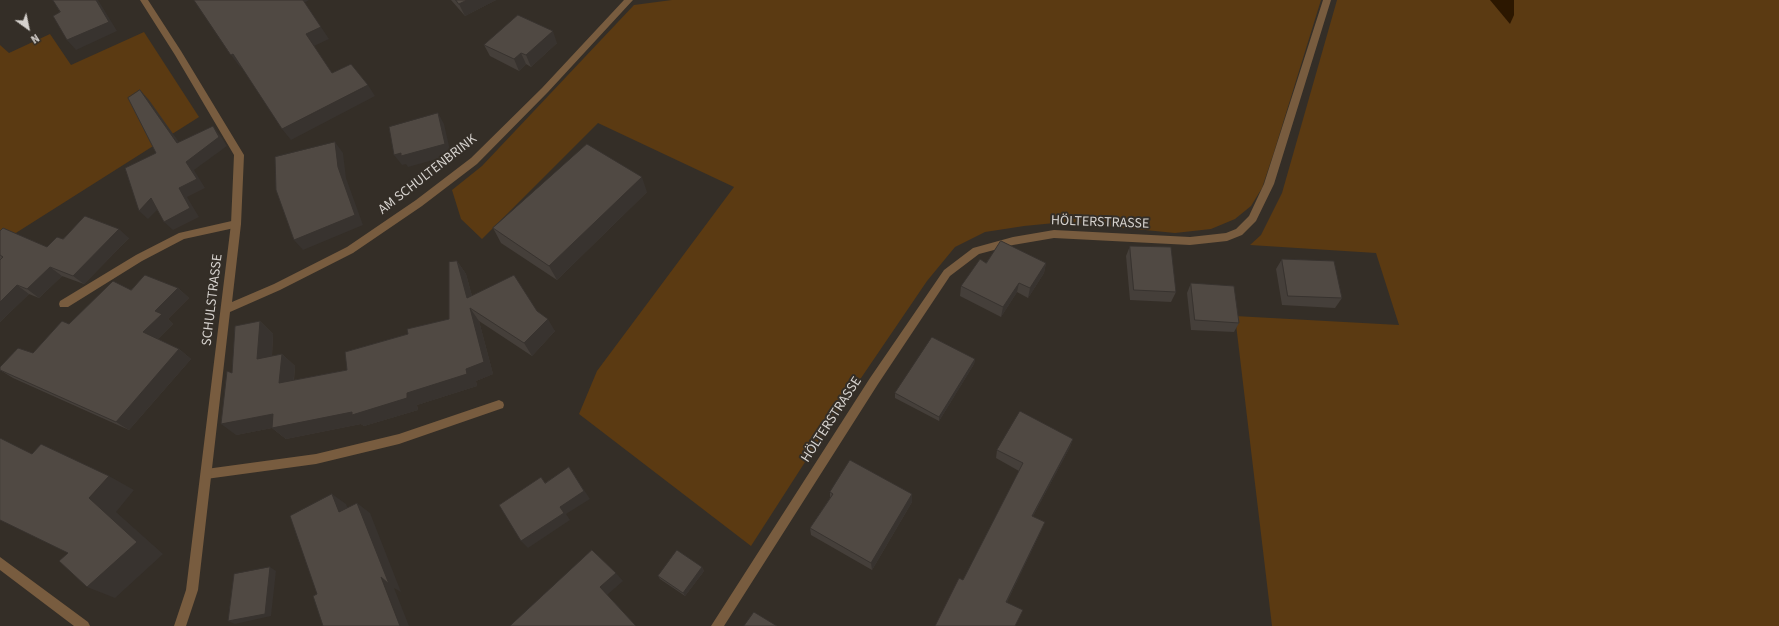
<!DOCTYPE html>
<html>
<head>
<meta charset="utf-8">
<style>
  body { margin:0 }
  #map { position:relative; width:1779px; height:626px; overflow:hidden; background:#342e27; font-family:"Source Sans 3",sans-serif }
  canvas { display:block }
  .north { position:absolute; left:8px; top:8px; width:40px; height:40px; -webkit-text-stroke:3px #342e27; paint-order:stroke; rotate:147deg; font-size:11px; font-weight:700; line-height:16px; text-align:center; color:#d6d2ce }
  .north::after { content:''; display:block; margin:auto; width:14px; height:18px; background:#d6d2ce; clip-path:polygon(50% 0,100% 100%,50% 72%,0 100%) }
</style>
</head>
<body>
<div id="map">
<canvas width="1779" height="626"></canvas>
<div class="north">N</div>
</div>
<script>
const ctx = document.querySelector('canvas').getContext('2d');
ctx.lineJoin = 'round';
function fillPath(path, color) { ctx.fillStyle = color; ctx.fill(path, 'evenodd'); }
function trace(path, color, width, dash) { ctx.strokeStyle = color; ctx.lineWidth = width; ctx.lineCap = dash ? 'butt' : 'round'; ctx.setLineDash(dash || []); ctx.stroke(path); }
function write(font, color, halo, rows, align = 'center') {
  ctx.font = font + ' "Source Sans 3",sans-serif'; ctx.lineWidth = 4; ctx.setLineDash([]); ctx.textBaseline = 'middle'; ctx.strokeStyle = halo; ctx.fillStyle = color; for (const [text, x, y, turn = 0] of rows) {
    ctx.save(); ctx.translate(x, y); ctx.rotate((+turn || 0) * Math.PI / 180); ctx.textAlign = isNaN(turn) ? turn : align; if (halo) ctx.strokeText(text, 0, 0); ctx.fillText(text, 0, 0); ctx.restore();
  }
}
fillPath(new Path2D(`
  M 672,0 L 1321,0 L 1274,152 L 1262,188 L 1251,206 L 1235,219 L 1211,229 L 1175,233 L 1065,222 L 1024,226 L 985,232 L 955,247 L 927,281 L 825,431 L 751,546 L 579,414 L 597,371 L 734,187 L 598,123 L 482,239 L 461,219 L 452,190 L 482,166 L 634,5 Z
  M 1337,0 L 1779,0 L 1779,626 L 1272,626 L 1235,316 L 1399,325 L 1376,253 L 1250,245 L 1261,235 L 1282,193 Z
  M 144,32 L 199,117 L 0,243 L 0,45 L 9,53 L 50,34 L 71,65 Z`), '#5b3a12');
fillPath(new Path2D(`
  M 1490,0 L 1514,0 L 1514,15 L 1510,24 Z`), '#2c1700');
fillPath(new Path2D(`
  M 236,220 L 239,221 L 241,224 L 239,227 L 184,239 L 142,261 L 68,307 L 60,307 L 59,304 L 60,301 L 136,255 L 179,233 Z
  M 499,400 L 503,402 L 504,405 L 503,408 L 399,444 L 316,464 L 206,479 L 202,478 L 201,474 L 202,470 L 206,469 L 316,454 L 399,434 Z`), '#785c3f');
fillPath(new Path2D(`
  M 140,0 L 148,0 L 181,51 L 244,155 L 241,224 L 232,302 L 274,284 L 347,247 L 416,200 L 471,158 L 542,88 L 624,0 L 633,0 L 548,92 L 477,164 L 422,206 L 353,253 L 280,290 L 230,312 L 198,590 L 186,626 L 174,626 L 186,590 L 231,224 L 234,155 L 175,55 Z`), '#785c3f');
fillPath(new Path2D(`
  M 1323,0 L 1331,0 L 1274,184 L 1256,221 L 1242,235 L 1227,241 L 1190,245 L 1054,238 L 1013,245 L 979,254 L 950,276 L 878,384 L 724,626 L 711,626 L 870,378 L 944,270 L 973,248 L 1013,237 L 1054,230 L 1190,237 L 1226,233 L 1236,229 L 1249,216 L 1264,184 Z
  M 0,557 L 88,622 L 90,626 L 74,626 L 0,570 Z`), '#785c3f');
fillPath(new Path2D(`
  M 451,0 L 496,0 L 465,16 Z
  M 557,43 L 531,67 L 526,64 L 519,71 L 490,56 L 484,45 Z
  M 647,192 L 557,280 L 501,243 L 493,228 Z
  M 0,231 L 47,247 L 63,239 L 129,238 L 84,284 L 62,276 L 39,298 L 29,294 L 0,322 L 1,259 L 0,259 Z
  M 1130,246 L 1176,292 L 1171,302 L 1130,300 L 1126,256 Z
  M 1282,259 L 1342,298 L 1335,308 L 1282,305 L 1276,269 Z
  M 457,261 L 466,274 L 472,296 L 537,311 L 555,331 L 532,356 L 479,321 L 493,374 L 476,381 L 477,386 L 417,405 L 418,410 L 364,426 L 361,424 L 286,439 L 272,428 L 236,435 L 232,373 L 260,321 L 273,334 L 272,356 L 282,354 L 295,366 L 294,380 L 347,370 L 408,334 L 449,319 Z
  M 1046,263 L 1044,273 L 1028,298 L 1017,292 L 1001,317 L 960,296 L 961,286 Z
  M 1191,283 L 1239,323 L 1234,332 L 1191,330 L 1187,293 Z
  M 178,288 L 189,298 L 168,319 L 173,324 L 158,339 L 179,349 L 191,359 L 129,430 L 13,378 L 0,370 L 33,353 L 69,324 L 131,290 Z
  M 975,359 L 974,364 L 939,421 L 895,398 L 895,393 Z
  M 1073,439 L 1070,447 L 1033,516 L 1042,529 L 1007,602 L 963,580 L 1019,471 L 996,458 L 997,450 Z
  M 830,492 L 912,494 L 912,502 L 872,570 L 811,535 L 810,528 L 830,498 Z
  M 702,567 L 704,571 L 685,596 L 660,579 L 658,576 Z`), '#453f3a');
fillPath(new Path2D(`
  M 96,0 L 98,0 L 117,31 L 76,50 L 67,40 Z
  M 302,0 L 309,0 L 304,3 Z
  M 467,0 L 496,0 L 465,16 L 459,4 Z
  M 321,27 L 329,39 L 314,46 L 306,34 Z
  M 553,31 L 557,43 L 531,67 L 526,55 Z
  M 521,53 L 526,64 L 519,71 L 514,59 Z
  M 233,54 L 242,66 L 240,67 L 231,55 Z
  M 368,85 L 375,96 L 291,140 L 282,129 Z
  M 140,90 L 149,100 L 186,152 L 177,143 Z
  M 438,113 L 444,124 L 451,155 L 408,167 L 406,164 L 402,165 L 394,155 L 401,153 Z
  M 213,126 L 220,135 L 227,146 L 194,170 L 205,188 L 187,197 L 199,217 L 173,230 L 164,222 L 179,188 L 186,162 Z
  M 335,142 L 343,153 L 346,178 L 363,225 L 303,250 L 294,240 L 338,167 Z
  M 642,177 L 647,192 L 557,280 L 549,266 Z
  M 151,198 L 160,207 L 148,219 L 139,211 Z
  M 119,229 L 129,238 L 84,284 L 73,276 Z
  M 457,261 L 466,274 L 476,311 L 467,298 Z
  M 1046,263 L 1044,273 L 1028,298 L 1030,288 Z
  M 50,267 L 62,276 L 39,298 L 27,289 Z
  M 1019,283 L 1017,292 L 1001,317 L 1003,307 Z
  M 17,285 L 29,294 L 0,322 L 0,302 Z
  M 178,288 L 189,298 L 168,319 L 173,324 L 155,342 L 143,332 L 155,311 Z
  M 470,308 L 479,321 L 493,374 L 476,381 L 477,386 L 417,405 L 418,410 L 364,426 L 361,424 L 286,439 L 272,428 L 236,435 L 221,424 L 273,414 L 407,393 L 466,369 Z
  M 548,319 L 555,331 L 532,356 L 524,343 Z
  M 260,321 L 273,334 L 271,371 L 257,359 Z
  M 179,349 L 191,359 L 129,430 L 116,422 Z
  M 282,354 L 295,366 L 292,395 L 279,383 Z
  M 975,359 L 974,364 L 939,421 L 939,417 Z
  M 1073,439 L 1070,447 L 1029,523 L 1032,516 Z
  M 569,467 L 590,499 L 566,514 L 570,520 L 528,548 L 521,541 L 560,507 Z
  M 109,476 L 134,490 L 116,512 L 163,554 L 115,598 L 87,587 L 89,498 Z
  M 332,494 L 346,504 L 353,522 L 339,512 Z
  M 912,494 L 912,502 L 872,570 L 871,563 Z
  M 357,503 L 370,513 L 401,592 L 394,588 L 409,626 L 400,626 L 381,577 Z
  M 1045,522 L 1042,529 L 1004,608 L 1006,602 Z
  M 270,567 L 276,571 L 271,616 L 235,624 L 228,621 Z
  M 702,567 L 704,571 L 685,596 L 683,593 Z
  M 616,573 L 623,581 L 607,595 L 600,587 Z`), '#38332f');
const building = new Path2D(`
  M 53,0 L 96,0 L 109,22 L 67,40 L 53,16 L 60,12 Z
  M 194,0 L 303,0 L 321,27 L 306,34 L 332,73 L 351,64 L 368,85 L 282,129 L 233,54 L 231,55 Z
  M 456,0 L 467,0 L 459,4 Z
  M 518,15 L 553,31 L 526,55 L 521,53 L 514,59 L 484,45 Z
  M 140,90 L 177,143 L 213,126 L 219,137 L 186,162 L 197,179 L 179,188 L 190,208 L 164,222 L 151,198 L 139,211 L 125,168 L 156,153 L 128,98 Z
  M 438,113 L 445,144 L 401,156 L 401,153 L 394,155 L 389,127 Z
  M 335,142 L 338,167 L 355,215 L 294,240 L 276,190 L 275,157 Z
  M 587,144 L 642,177 L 549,266 L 493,228 Z
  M 85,216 L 119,229 L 73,276 L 50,267 L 27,289 L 17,285 L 0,302 L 0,260 L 3,257 L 0,255 L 0,231 L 3,228 L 47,247 L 57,237 L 63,239 Z
  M 1001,241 L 1046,263 L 1030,288 L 1019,283 L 1003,307 L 961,286 L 980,259 L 986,263 Z
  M 1130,246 L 1171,247 L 1176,292 L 1134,290 Z
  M 1282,259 L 1334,261 L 1342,298 L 1288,296 Z
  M 457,261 L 467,298 L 514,275 L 537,311 L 548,319 L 524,343 L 470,308 L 484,362 L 466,369 L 467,374 L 407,393 L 407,398 L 352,415 L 352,412 L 272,428 L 273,414 L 221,424 L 227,371 L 232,373 L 235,326 L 260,321 L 257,359 L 282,354 L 279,383 L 347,370 L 345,352 L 408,334 L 407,329 L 449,319 L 449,262 Z
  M 145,275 L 178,288 L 155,311 L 162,314 L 143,332 L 179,349 L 116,422 L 0,370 L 0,367 L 18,348 L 33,353 L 62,321 L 69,324 L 113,281 L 131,290 Z
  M 1191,283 L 1234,286 L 1239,323 L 1195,320 Z
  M 932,337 L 975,359 L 939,417 L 895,393 Z
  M 1020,411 L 1073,439 L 1032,516 L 1045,522 L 1006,602 L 1023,610 L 1015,626 L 935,626 L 959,578 L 963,580 L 1023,463 L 997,450 Z
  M 0,438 L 32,454 L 41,444 L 109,476 L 89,498 L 137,542 L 87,587 L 59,561 L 68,553 L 0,520 Z
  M 850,460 L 912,494 L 871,563 L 810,528 L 833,494 L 830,492 Z
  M 569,467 L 584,491 L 560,507 L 564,513 L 521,541 L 499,505 L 541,477 L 545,483 Z
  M 332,494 L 339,512 L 357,503 L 389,584 L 381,577 L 400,626 L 323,626 L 313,596 L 317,594 L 290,516 Z
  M 592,550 L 616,573 L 600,587 L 636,626 L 510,626 Z
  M 677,550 L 702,567 L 683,593 L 658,576 Z
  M 270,567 L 265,614 L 228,621 L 234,574 Z
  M 754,612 L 777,626 L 744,626 Z`);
fillPath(building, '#504943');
trace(building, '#38332f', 1);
write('14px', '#d6d2ce', '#342e27', [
  ["AM SCHULTENBRINK",428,175,-38],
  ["HÖLTERSTRASSE",1100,223,2],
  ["SCHULSTRASSE",213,300,-83],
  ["HÖLTERSTRASSE",832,420,-57]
]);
</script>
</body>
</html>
